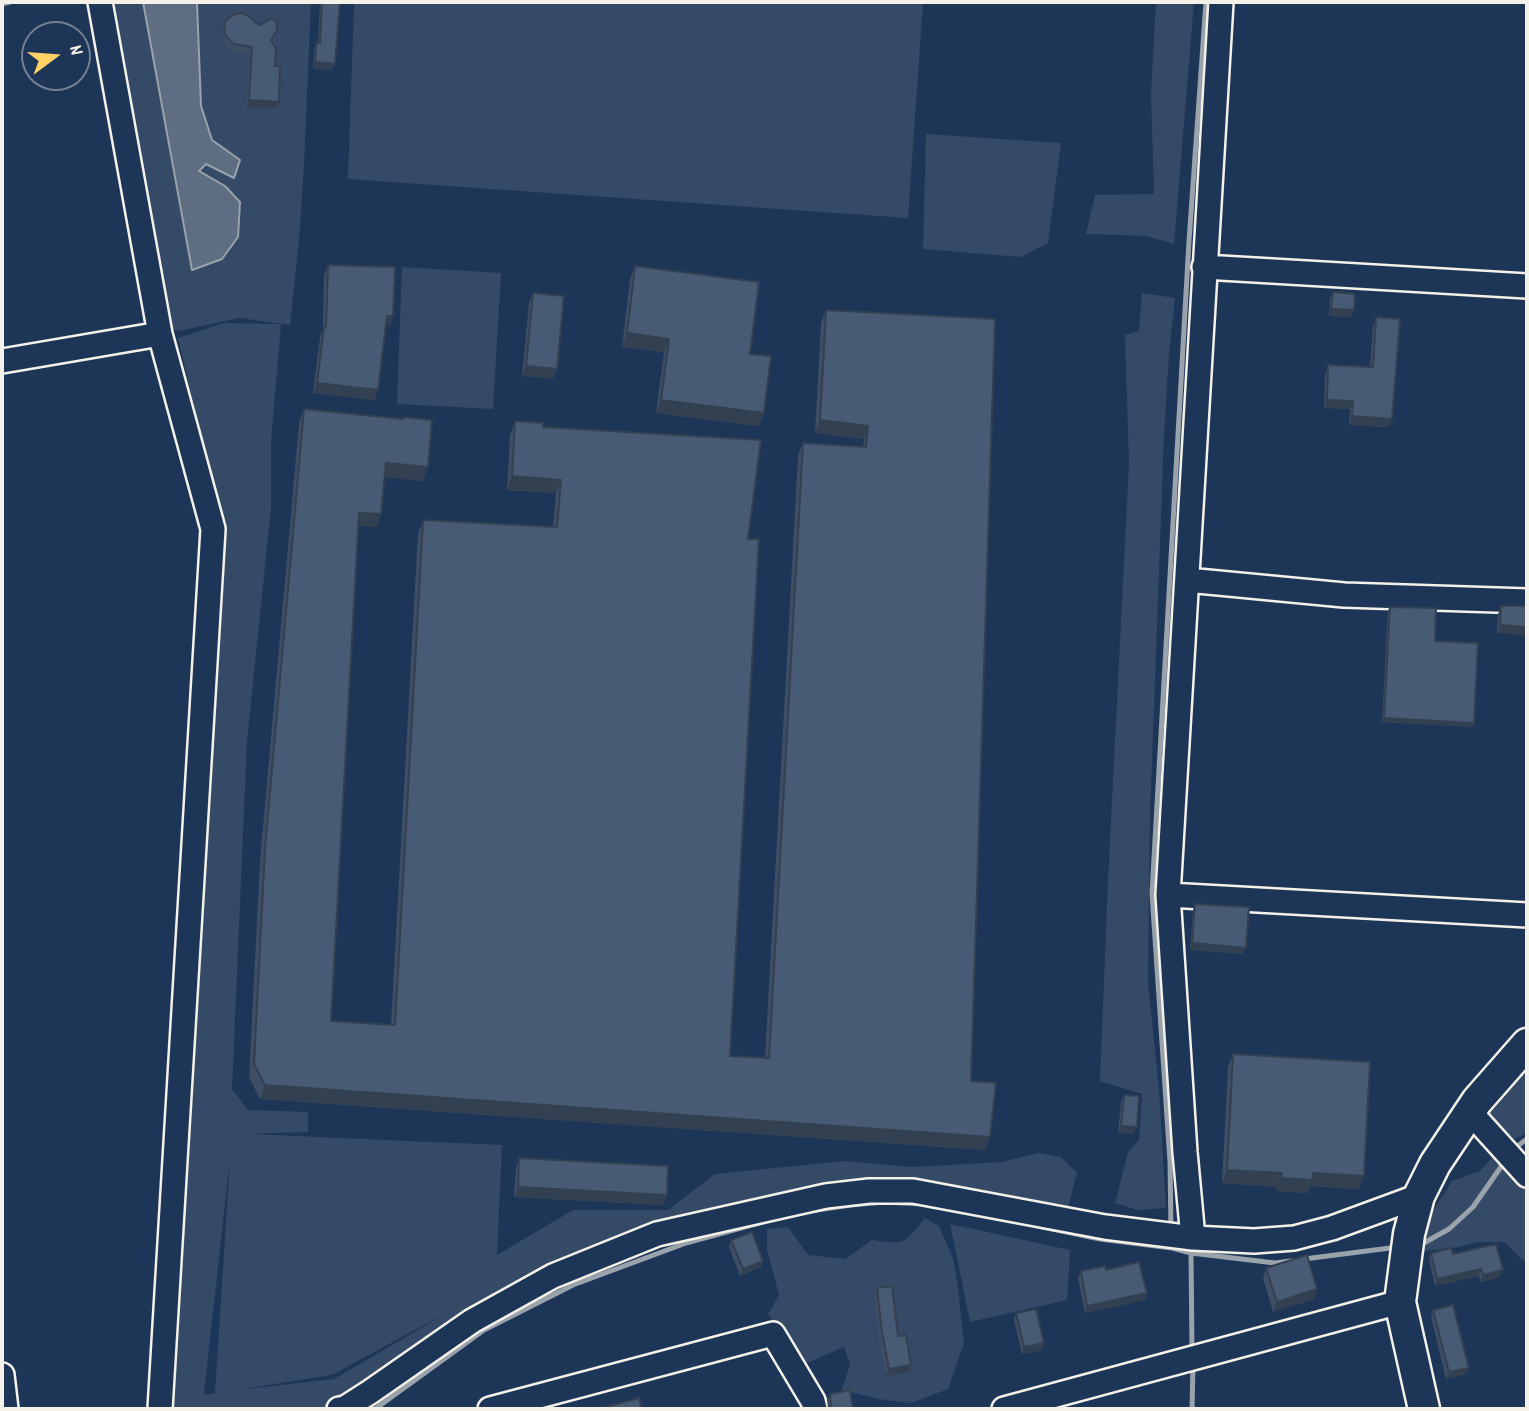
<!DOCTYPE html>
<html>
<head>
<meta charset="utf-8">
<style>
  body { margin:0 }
  #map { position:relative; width:1529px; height:1411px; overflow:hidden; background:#1d3557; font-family:Dekko,sans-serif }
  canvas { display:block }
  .frame { position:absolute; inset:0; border:4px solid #f4f1e8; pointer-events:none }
  .north { position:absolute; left:21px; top:21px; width:70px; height:70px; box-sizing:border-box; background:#1d3557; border:2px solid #738091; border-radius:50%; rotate:74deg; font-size:19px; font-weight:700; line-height:28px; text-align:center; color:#f4f1e8 }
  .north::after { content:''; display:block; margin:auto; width:24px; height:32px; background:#ffd166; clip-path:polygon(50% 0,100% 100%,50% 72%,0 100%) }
</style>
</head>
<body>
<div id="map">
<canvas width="1529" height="1411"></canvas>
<div class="frame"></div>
<div class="north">N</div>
</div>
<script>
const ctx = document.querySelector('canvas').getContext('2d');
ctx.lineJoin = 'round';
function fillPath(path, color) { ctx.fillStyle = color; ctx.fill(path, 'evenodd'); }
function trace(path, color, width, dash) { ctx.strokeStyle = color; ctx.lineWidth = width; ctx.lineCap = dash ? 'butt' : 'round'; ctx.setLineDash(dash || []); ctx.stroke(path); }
fillPath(new Path2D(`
  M 107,2 L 142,2 L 189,257 L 192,270 L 222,259 L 238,237 L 240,202 L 199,172 L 206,164 L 212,140 L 201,106 L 198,2 L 311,2 L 304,164 L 299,240 L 290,325 L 240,318 L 178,331 L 166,328 Z
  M 354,2 L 923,2 L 908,218 L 348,179 Z
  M 1156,2 L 1194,2 L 1174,244 L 1146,236 L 1086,234 L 1095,195 L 1154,194 L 1151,93 Z
  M 926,134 L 1061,143 L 1048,243 L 1021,257 L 923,249 Z
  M 402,267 L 501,273 L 493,409 L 397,404 Z
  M 1142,293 L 1175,298 L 1169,353 L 1164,434 L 1150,817 L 1148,983 L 1159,1089 L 1166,1208 L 1138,1210 L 1115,1203 L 1128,1152 L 1139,1140 L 1142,1094 L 1100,1081 L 1108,880 L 1129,463 L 1125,335 L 1139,331 Z
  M 224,323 L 281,324 L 271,442 L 271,508 L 247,741 L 232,1089 L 248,1110 L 308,1112 L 308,1132 L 249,1134 L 502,1145 L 497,1255 L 573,1210 L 668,1210 L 715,1174 L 845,1161 L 912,1167 L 1002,1162 L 1038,1153 L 1061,1157 L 1077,1173 L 1068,1208 L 904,1191 L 793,1204 L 553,1276 L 339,1409 L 172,1409 L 193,990 L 219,646 L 223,528 L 178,338 ZM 230,1159 L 215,1393 L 205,1395 L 204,1394 ZM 450,1311 L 334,1379 L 236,1390 L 332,1375 Z
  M 1527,1054 L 1527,1133 L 1514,1139 L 1481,1109 Z
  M 1519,1149 L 1527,1157 L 1527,1262 L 1520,1258 L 1505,1242 L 1477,1242 L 1460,1247 L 1424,1251 L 1429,1217 L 1452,1181 L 1480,1171 L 1498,1151 Z
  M 925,1218 L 939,1226 L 954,1261 L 958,1288 L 964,1343 L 948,1389 L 911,1403 L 879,1399 L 842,1390 L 850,1364 L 844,1347 L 800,1366 L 768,1314 L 779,1295 L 767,1249 L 767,1229 L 788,1227 L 808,1255 L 845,1259 L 872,1240 C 905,1245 904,1244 925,1218 Z
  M 950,1224 L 1070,1250 L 1067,1300 L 970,1322 Z`), '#354a67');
const water = new Path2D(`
  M 143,2 L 197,2 L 201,106 L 212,140 L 240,160 L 234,178 L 206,164 L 199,171 L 225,186 L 240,202 L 238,237 L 222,259 L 192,270 Z`);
fillPath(water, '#5e6d82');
trace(water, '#9aa2ab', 2);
trace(new Path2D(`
  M 2,4 L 10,2
  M 1512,1150 L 1527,1139
  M 810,1211 L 851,1205 L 884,1202 L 925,1204
  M 1038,1226 L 1100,1239 L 1172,1248 L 1191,1253 L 1275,1263 L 1291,1261
  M 1171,1231 L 1170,1162 L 1152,893 L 1189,241 L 1206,2
  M 1418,1245 L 1422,1244 L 1449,1229 L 1473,1207 L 1505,1161
  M 1191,1253 L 1192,1351
  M 1304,1259 L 1398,1247
  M 375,1409 L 484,1330 L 573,1285 L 686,1243 L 763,1222
  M 1192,1409 L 1193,1364`), '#9aa2ab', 5);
const minor = new Path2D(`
  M 100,2 L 160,334 L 213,529 L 160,1409
  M 1204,267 L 1527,286
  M 2,361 L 160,334
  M 1187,580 L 1344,595 L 1527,601
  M 1168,895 L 1527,915
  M 1470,1112 L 1527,1175
  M 1193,1238 L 1185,1152 L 1168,895 L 1221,2
  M 2,1375 L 6,1409
  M 339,1409 L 345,1408 L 370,1392 L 472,1321 L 553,1276 L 657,1234 L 826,1196 L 869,1191 L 913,1191 L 1105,1227 L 1193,1238 L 1254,1241 L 1294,1238 L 1332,1228 L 1419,1196
  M 490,1409 L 773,1334 L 813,1401 L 815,1409
  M 1004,1409 L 1400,1302`);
const major = new Path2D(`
  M 1424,1409 L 1400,1302 L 1409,1234 L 1419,1196 L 1435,1164 L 1477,1101 L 1527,1044`);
trace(minor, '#f4f1e8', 28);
trace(major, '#f4f1e8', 35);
trace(minor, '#1d3557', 23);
trace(major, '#1d3557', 30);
fillPath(new Path2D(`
  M 320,2 L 340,2 L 332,70 L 313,69 L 314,50 L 316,43 L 318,43 Z
  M 225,22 L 259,25 L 277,30 L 272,42 L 275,66 L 279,102 L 276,108 L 247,107 L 250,53 L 232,50 L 227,48 L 222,39 L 223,29 Z
  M 328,265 L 393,316 L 390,326 L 386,326 L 378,390 L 374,400 L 313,393 L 320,337 L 323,329 L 324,275 Z
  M 635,266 L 750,354 L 759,426 L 656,413 L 664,352 L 622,347 L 630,279 Z
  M 1333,292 L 1351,317 L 1329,316 L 1330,299 Z
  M 533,293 L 553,379 L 522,376 L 529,303 Z
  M 826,310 L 995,319 L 971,1081 L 985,1150 L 260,1099 L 249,1077 L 260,861 L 299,423 L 304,409 L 423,481 L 385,477 L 377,527 L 358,526 L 331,1021 L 391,1025 L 418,533 L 423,520 L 553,527 L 556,493 L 507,490 L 510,435 L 515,421 L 543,427 L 748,539 L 730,1056 L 765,1058 L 798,456 L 803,443 L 863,447 L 864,439 L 815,433 L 821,323 Z
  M 1376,317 L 1389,427 L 1349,425 L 1350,409 L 1324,408 L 1325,374 L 1328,365 L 1370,367 L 1373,325 Z
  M 1501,606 L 1527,606 L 1527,635 L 1497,633 L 1498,614 Z
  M 1390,607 L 1435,641 L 1474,723 L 1473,727 L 1382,722 L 1388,610 Z
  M 1195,904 L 1243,954 L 1190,950 L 1193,910 Z
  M 1233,1054 L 1359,1189 L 1310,1186 L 1308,1193 L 1276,1191 L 1277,1187 L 1222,1183 L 1228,1067 Z
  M 1124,1095 L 1134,1134 L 1118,1133 L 1121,1102 Z
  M 519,1158 L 667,1195 L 663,1205 L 514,1197 L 516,1168 Z
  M 731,1240 L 761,1267 L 740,1276 L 729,1247 Z
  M 1431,1253 L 1453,1254 L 1500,1277 L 1480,1282 L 1479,1276 L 1435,1286 L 1429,1259 Z
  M 1266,1268 L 1314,1299 L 1273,1312 L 1263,1278 Z
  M 1081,1271 L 1147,1293 L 1145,1300 L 1085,1313 L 1078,1278 Z
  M 877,1288 L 911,1365 L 909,1372 L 886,1376 L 879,1339 L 874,1294 Z
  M 1433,1310 L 1466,1374 L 1446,1379 L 1431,1317 Z
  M 1016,1313 L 1044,1343 L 1042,1350 L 1022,1354 L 1014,1320 Z
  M 830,1394 L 853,1409 L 828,1409 L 827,1400 Z`), '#3e4e64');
fillPath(new Path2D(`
  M 315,62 L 335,64 L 332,70 L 313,69 Z
  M 249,100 L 279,102 L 276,108 L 247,107 Z
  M 1331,309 L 1354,310 L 1351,317 L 1329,316 Z
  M 387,316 L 393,316 L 390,326 L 383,326 Z
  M 627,333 L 669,339 L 664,352 L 622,347 Z
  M 526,366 L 557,369 L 553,379 L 522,376 Z
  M 317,383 L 378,390 L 374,400 L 313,393 Z
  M 661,400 L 764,413 L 759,426 L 656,413 Z
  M 1327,400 L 1353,401 L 1350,409 L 1324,408 Z
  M 1352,416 L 1392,419 L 1389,427 L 1349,425 Z
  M 820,420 L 868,426 L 864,439 L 815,433 Z
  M 386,463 L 428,467 L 423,481 L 381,477 Z
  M 512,476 L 561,480 L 556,493 L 507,490 Z
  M 359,513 L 381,514 L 377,527 L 354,526 Z
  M 1500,625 L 1527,627 L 1527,635 L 1497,633 Z
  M 1384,718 L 1474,723 L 1473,727 L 1382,722 Z
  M 1192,943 L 1246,948 L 1243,954 L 1190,950 Z
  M 265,1085 L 990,1137 L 985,1150 L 260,1099 Z
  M 1121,1126 L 1137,1127 L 1134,1134 L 1118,1133 Z
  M 1227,1170 L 1282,1173 L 1277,1187 L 1222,1183 Z
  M 1313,1173 L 1364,1176 L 1359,1189 L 1310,1186 L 1308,1193 L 1276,1191 L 1281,1178 Z
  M 518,1187 L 667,1195 L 663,1205 L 514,1197 Z
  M 763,1261 L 761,1267 L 740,1276 L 743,1269 Z
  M 1481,1269 L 1479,1276 L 1435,1286 L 1437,1279 Z
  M 1503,1270 L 1500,1277 L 1480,1282 L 1483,1275 Z
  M 1317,1289 L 1314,1299 L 1273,1312 L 1277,1302 Z
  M 1147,1293 L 1145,1300 L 1085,1313 L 1087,1306 Z
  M 1044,1343 L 1042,1350 L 1022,1354 L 1024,1347 Z
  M 911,1365 L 909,1372 L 886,1376 L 889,1369 Z
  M 1469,1368 L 1466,1374 L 1446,1379 L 1449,1372 Z`), '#324051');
const building = new Path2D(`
  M 322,2 L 340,2 L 335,64 L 315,62 L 316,43 L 320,43 Z
  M 242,13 L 247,15 L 259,25 L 271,19 L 275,20 L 277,23 L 277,30 L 271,40 L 276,49 L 275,66 L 280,66 L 279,102 L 249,100 L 252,47 L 234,44 L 230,41 L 224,33 L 225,22 L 232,15 Z
  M 328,265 L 395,267 L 393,316 L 387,316 L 378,390 L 317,383 L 324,327 L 326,327 Z
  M 635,266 L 759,282 L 750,354 L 771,356 L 764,413 L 661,400 L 669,339 L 627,333 Z
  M 1333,292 L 1355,294 L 1354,310 L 1331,309 Z
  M 533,293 L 564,296 L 557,369 L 526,366 Z
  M 826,310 L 995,319 L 971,1081 L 996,1083 L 990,1137 L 265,1085 L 254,1064 L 265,848 L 304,409 L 403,419 L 403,417 L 432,420 L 428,467 L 386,463 L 381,514 L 359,513 L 331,1021 L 395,1025 L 423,520 L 557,527 L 561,480 L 512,476 L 515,421 L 543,423 L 543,427 L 761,440 L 748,539 L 759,539 L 730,1056 L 769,1058 L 803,443 L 866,447 L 868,426 L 820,420 Z
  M 1376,317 L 1400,319 L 1392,419 L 1352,416 L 1353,401 L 1327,400 L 1328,365 L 1373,367 Z
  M 1501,606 L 1527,606 L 1527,627 L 1500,625 Z
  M 1390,607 L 1436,608 L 1435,641 L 1478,643 L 1474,723 L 1384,718 Z
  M 1195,904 L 1249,907 L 1246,948 L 1192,943 Z
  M 1233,1054 L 1370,1062 L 1364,1176 L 1313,1173 L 1312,1180 L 1281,1178 L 1282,1173 L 1227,1170 Z
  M 1124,1095 L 1139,1096 L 1137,1127 L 1121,1126 Z
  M 519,1158 L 668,1166 L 667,1195 L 518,1187 Z
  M 752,1232 L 763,1261 L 743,1269 L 731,1240 Z
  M 1496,1244 L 1503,1270 L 1483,1275 L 1481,1269 L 1437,1279 L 1431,1253 L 1451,1248 L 1453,1254 Z
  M 1307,1255 L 1317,1289 L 1277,1302 L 1266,1268 Z
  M 1139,1262 L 1147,1293 L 1087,1306 L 1081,1271 L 1105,1266 L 1106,1270 Z
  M 892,1286 L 898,1336 L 906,1335 L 911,1365 L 889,1369 L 882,1332 L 877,1288 Z
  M 1453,1305 L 1469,1368 L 1449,1372 L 1433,1310 Z
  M 1036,1309 L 1044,1343 L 1024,1347 L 1016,1313 Z
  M 850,1390 L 853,1409 L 831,1409 L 830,1394 Z
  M 639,1398 L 642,1409 L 598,1409 Z`);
fillPath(building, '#485b74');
trace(building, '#324051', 2);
</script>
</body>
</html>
